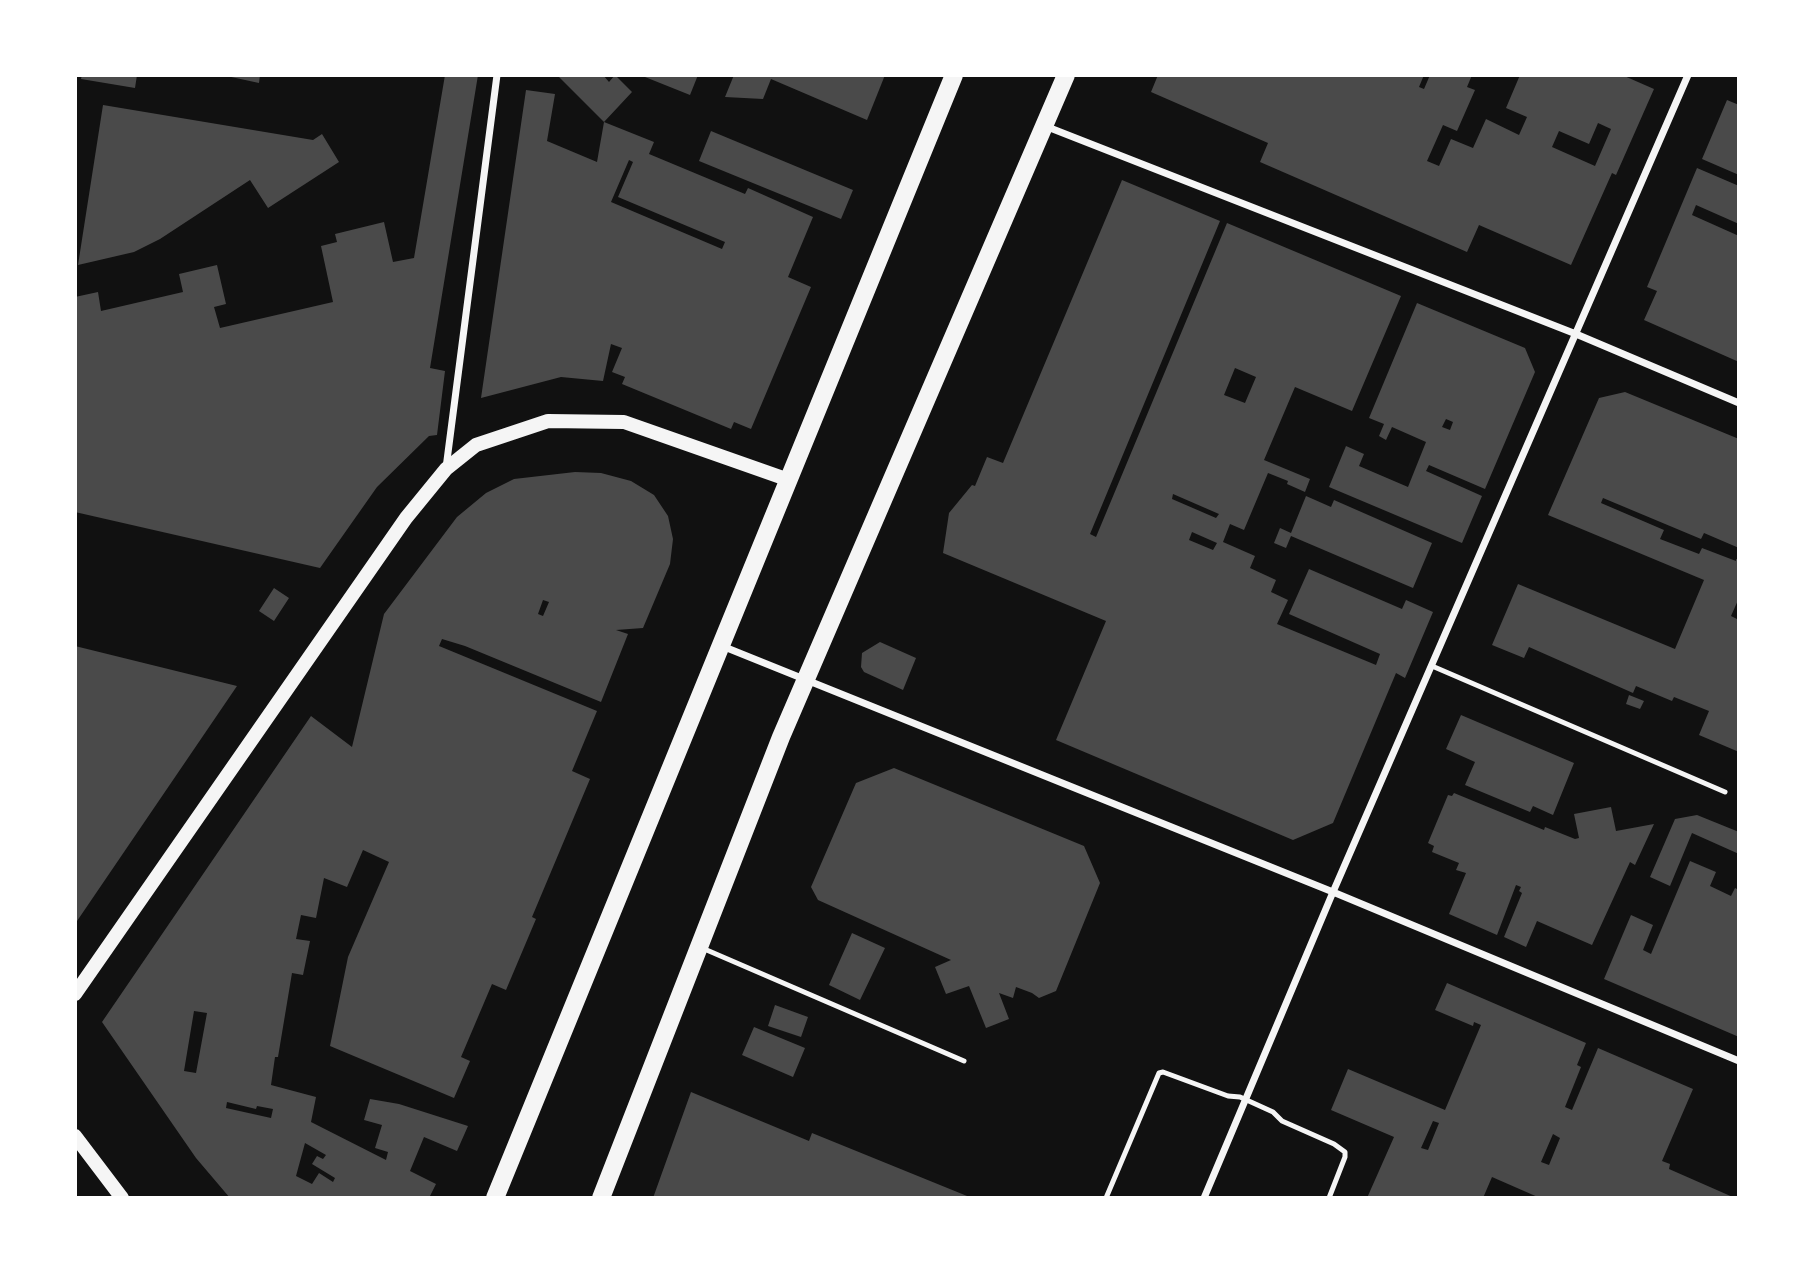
<!DOCTYPE html>
<html>
<head>
<meta charset="utf-8">
<style>
  body { margin:0 }
  #map { position:relative; width:1814px; height:1273px; overflow:hidden; background:#111; font-family:"Noto Sans",sans-serif }
  canvas { display:block }
  .frame { position:absolute; inset:0; border:77px solid #fff; pointer-events:none }
</style>
</head>
<body>
<div id="map">
<canvas width="1814" height="1273"></canvas>
<div class="frame"></div>
</div>
<script>
const ctx = document.querySelector('canvas').getContext('2d');
ctx.lineJoin = 'round';
function fillPath(path, color) { ctx.fillStyle = color; ctx.fill(path, 'evenodd'); }
function trace(path, color, width, dash) { ctx.strokeStyle = color; ctx.lineWidth = width; ctx.lineCap = dash ? 'butt' : 'round'; ctx.setLineDash(dash || []); ctx.stroke(path); }
fillPath(new Path2D(`
  M 82,75 L 137,75 L 135,88 L 81,79 Z
  M 222,75 L 260,75 L 259,83 Z
  M 445,75 L 478,75 L 430,368 L 445,371 L 437,435 L 429,436 L 377,487 L 320,568 L 75,512 L 75,297 L 98,292 L 101,311 L 183,292 L 179,274 L 217,265 L 226,304 L 214,307 L 220,328 L 333,302 L 321,246 L 337,242 L 335,234 L 384,222 L 393,262 L 414,258 Z
  M 557,75 L 603,75 L 609,82 L 615,75 L 632,92 L 604,122 Z
  M 647,75 L 698,75 L 690,95 L 645,77 Z
  M 734,75 L 885,75 L 867,120 L 771,79 L 763,99 L 725,97 Z
  M 1158,75 L 1424,75 L 1419,87 L 1424,89 L 1430,75 L 1472,75 L 1467,87 L 1475,90 L 1457,131 L 1443,125 L 1427,161 L 1439,166 L 1451,139 L 1473,148 L 1486,119 L 1519,135 L 1527,117 L 1506,108 L 1520,75 L 1622,75 L 1654,89 L 1616,175 L 1612,173 L 1571,265 L 1479,225 L 1467,252 L 1260,162 L 1268,143 L 1151,92 ZM 1598,123 L 1611,129 L 1595,166 L 1552,147 L 1559,131 L 1589,144 Z
  M 526,90 L 555,94 L 547,141 L 597,162 L 604,122 L 654,142 L 649,154 L 745,194 L 748,188 L 813,217 L 788,277 L 811,287 L 751,429 L 734,422 L 731,429 L 622,384 L 625,377 L 612,372 L 622,348 L 611,344 L 603,381 L 561,377 L 481,398 ZM 629,160 L 633,162 L 618,197 L 725,242 L 722,249 L 611,202 Z
  M 1727,100 L 1739,105 L 1739,175 L 1702,159 Z
  M 103,105 L 313,140 L 322,134 L 339,162 L 268,208 L 250,180 L 160,239 L 134,252 L 78,265 Z
  M 711,131 L 853,190 L 841,219 L 699,161 Z
  M 1697,168 L 1739,186 L 1739,224 L 1696,205 L 1692,215 L 1739,236 L 1739,362 L 1644,320 L 1657,291 L 1647,287 Z
  M 1122,180 L 1220,221 L 1090,534 L 1096,537 L 1227,223 L 1401,296 L 1352,411 L 1295,387 L 1264,460 L 1310,479 L 1305,492 L 1287,484 L 1288,481 L 1268,473 L 1244,530 L 1230,524 L 1223,542 L 1255,556 L 1250,568 L 1276,580 L 1271,592 L 1288,600 L 1277,624 L 1376,665 L 1380,654 L 1289,614 L 1309,569 L 1402,609 L 1406,600 L 1433,612 L 1405,678 L 1396,673 L 1333,823 L 1293,840 L 1056,740 L 1106,621 L 943,553 L 949,513 L 972,485 L 975,486 L 987,457 L 1003,463 ZM 1235,368 L 1256,377 L 1245,403 L 1224,395 ZM 1173,494 L 1219,514 L 1216,518 L 1172,499 ZM 1192,532 L 1217,543 L 1213,550 L 1189,540 Z
  M 1417,303 L 1525,348 L 1535,372 L 1485,489 L 1429,465 L 1426,471 L 1482,496 L 1462,543 L 1329,487 L 1346,446 L 1364,454 L 1359,466 L 1408,487 L 1426,442 L 1392,427 L 1386,440 L 1379,436 L 1384,424 L 1369,418 ZM 1446,419 L 1453,422 L 1450,430 L 1442,427 Z
  M 1625,392 L 1739,439 L 1739,548 L 1704,533 L 1701,539 L 1603,498 L 1601,503 L 1664,530 L 1660,539 L 1699,554 L 1702,548 L 1736,561 L 1736,559 L 1739,560 L 1739,598 L 1731,616 L 1739,620 L 1739,752 L 1699,735 L 1709,711 L 1674,697 L 1672,701 L 1636,686 L 1633,693 L 1529,647 L 1524,658 L 1492,645 L 1518,584 L 1675,649 L 1704,580 L 1548,515 L 1599,398 Z
  M 575,472 L 601,473 L 631,481 L 654,495 L 668,516 L 673,539 L 670,564 L 643,628 L 616,630 L 628,634 L 601,702 L 465,646 L 442,639 L 439,646 L 597,711 L 572,771 L 590,779 L 532,917 L 536,919 L 506,990 L 492,984 L 461,1057 L 470,1061 L 454,1098 L 330,1046 L 348,957 L 389,862 L 363,850 L 347,887 L 324,878 L 316,918 L 301,915 L 296,939 L 310,941 L 303,975 L 292,973 L 278,1057 L 275,1057 L 271,1085 L 316,1097 L 311,1122 L 386,1160 L 388,1152 L 375,1148 L 382,1125 L 364,1120 L 370,1099 L 399,1104 L 468,1126 L 457,1151 L 424,1137 L 410,1171 L 436,1184 L 429,1198 L 230,1198 L 196,1158 L 102,1022 L 311,716 L 352,747 L 384,614 L 457,517 L 486,493 L 514,479 ZM 543,600 L 549,602 L 543,616 L 538,614 ZM 194,1011 L 207,1013 L 196,1073 L 184,1071 ZM 227,1102 L 256,1109 L 257,1106 L 273,1109 L 271,1118 L 226,1108 ZM 305,1143 L 326,1155 L 323,1159 L 317,1156 L 312,1164 L 335,1178 L 333,1182 L 319,1173 L 312,1184 L 296,1176 Z
  M 1306,496 L 1331,507 L 1334,500 L 1432,543 L 1413,588 L 1291,536 L 1286,548 L 1274,543 L 1280,528 L 1291,533 Z
  M 274,588 L 289,598 L 274,621 L 259,611 Z
  M 880,642 L 916,658 L 903,690 L 864,672 L 861,667 L 862,653 Z
  M 75,646 L 237,686 L 75,924 Z
  M 1629,695 L 1644,701 L 1640,709 L 1626,704 Z
  M 1461,715 L 1574,763 L 1553,815 L 1533,806 L 1530,812 L 1465,785 L 1475,762 L 1446,749 Z
  M 894,768 L 1084,846 L 1100,883 L 1056,991 L 1039,998 L 1032,993 L 1016,987 L 1013,998 L 999,993 L 1009,1019 L 986,1028 L 969,986 L 946,994 L 935,967 L 951,960 L 818,900 L 811,887 L 856,783 Z
  M 1454,793 L 1544,830 L 1545,827 L 1575,839 L 1579,838 L 1574,814 L 1611,807 L 1616,831 L 1654,824 L 1635,865 L 1630,862 L 1592,945 L 1537,921 L 1526,947 L 1504,937 L 1522,893 L 1519,891 L 1521,887 L 1516,885 L 1497,935 L 1449,914 L 1466,873 L 1456,870 L 1459,863 L 1432,852 L 1434,846 L 1428,843 L 1448,795 L 1452,796 Z
  M 1697,815 L 1739,832 L 1739,854 L 1692,833 L 1670,886 L 1650,877 L 1675,819 Z
  M 1690,861 L 1716,872 L 1710,886 L 1731,896 L 1735,888 L 1739,890 L 1739,1037 L 1604,979 L 1631,915 L 1653,925 L 1643,950 L 1651,954 Z
  M 852,933 L 885,948 L 860,1000 L 829,985 Z
  M 1447,983 L 1586,1043 L 1577,1065 L 1581,1067 L 1565,1107 L 1572,1110 L 1598,1048 L 1693,1089 L 1662,1161 L 1670,1164 L 1669,1169 L 1735,1198 L 1540,1198 L 1492,1177 L 1483,1198 L 1367,1198 L 1394,1137 L 1331,1110 L 1348,1069 L 1445,1110 L 1481,1025 L 1474,1022 L 1473,1026 L 1435,1010 ZM 1433,1121 L 1439,1123 L 1428,1150 L 1421,1148 ZM 1553,1134 L 1560,1138 L 1549,1165 L 1541,1162 Z
  M 775,1005 L 808,1017 L 801,1037 L 768,1026 Z
  M 754,1027 L 805,1048 L 793,1077 L 742,1055 Z
  M 691,1092 L 809,1141 L 812,1133 L 972,1198 L 653,1198 Z`), '#4a4a4a');
trace(new Path2D(`
  M 1432,666 L 1725,792
  M 702,948 L 964,1061
  M 1106,1198 L 1159,1073 L 1163,1072 L 1228,1096 L 1240,1097 L 1273,1112 L 1282,1121 L 1334,1144 L 1345,1152 L 1345,1157 L 1329,1198`), '#f5f5f5', 5);
trace(new Path2D(`
  M 1045,126 L 1576,334 L 1739,403
  M 446,468 L 497,75
  M 722,646 L 1333,892 L 1739,1061
  M 1204,1198 L 1333,892 L 1688,75`), '#f5f5f5', 7);
trace(new Path2D(`
  M 75,994 L 406,518 L 446,469 L 476,445 L 548,421 L 624,422 L 789,480
  M 75,1136 L 122,1198`), '#f5f5f5', 14);
trace(new Path2D(`
  M 495,1198 L 954,75
  M 601,1198 L 781,737 L 1066,75`), '#f5f5f5', 18);
</script>
</body>
</html>
